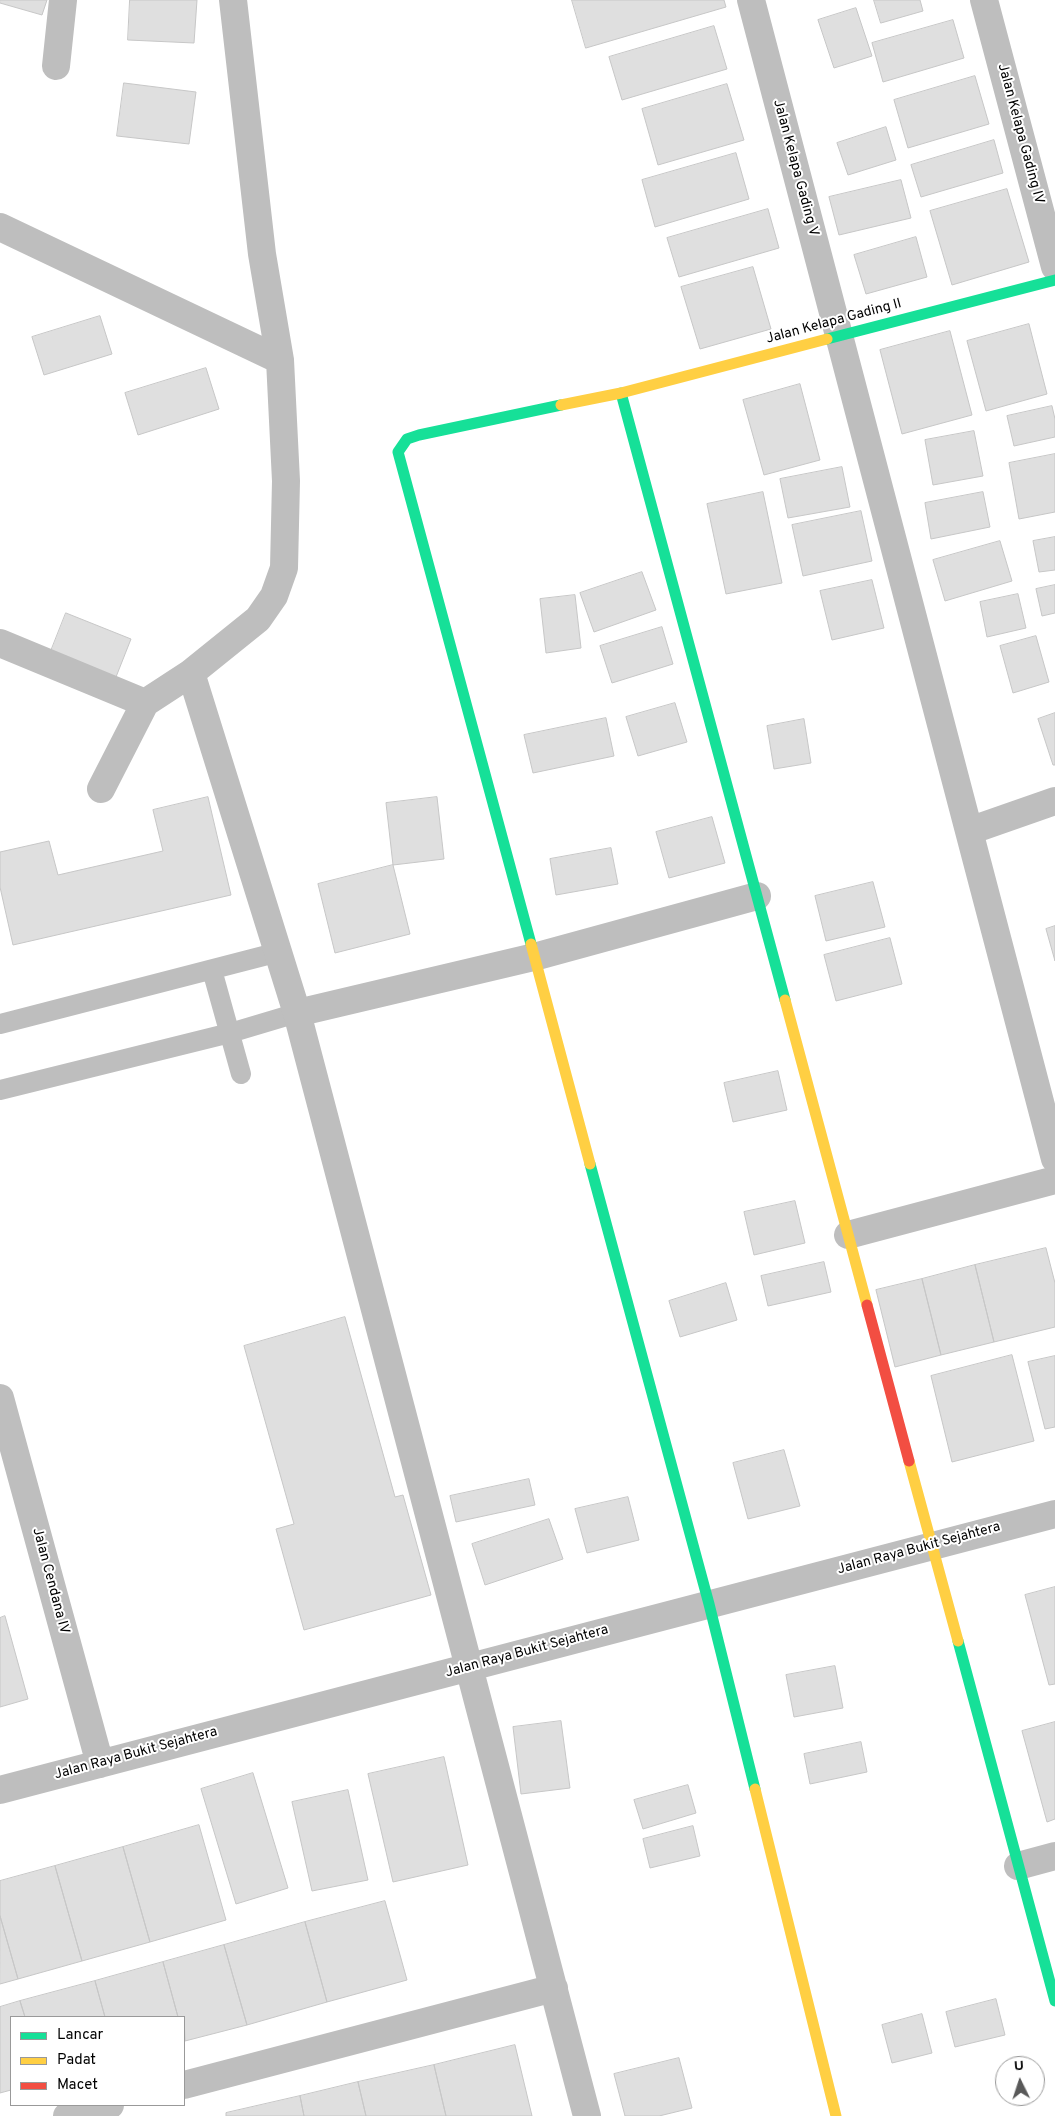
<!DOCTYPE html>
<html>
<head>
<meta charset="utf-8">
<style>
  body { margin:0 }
  #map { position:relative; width:1055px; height:2116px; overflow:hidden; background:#fff; font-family:Overpass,sans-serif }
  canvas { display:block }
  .legend { position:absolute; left:10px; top:2016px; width:175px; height:90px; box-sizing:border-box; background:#fff; border:1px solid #999; margin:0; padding:6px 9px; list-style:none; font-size:15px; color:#000 }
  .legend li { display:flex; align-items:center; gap:10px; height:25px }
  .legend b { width:25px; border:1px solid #999 }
  .north { position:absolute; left:995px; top:2056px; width:50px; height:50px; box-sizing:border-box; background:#fff; border:1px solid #999; border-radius:50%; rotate:356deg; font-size:14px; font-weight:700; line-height:20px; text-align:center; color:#000 }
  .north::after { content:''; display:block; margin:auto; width:18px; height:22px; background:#595959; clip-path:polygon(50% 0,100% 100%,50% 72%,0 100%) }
</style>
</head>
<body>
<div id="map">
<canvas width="1055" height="2116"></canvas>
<ul class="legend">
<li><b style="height:6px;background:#16e098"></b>Lancar</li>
<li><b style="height:6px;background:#ffcf43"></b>Padat</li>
<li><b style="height:6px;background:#f24e42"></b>Macet</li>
</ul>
<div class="north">U</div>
</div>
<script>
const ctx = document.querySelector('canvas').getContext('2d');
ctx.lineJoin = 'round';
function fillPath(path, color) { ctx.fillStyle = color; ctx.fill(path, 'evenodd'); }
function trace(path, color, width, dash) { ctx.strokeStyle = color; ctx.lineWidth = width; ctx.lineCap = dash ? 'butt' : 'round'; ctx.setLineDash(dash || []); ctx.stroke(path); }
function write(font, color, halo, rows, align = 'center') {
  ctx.font = font + ' Overpass,sans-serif'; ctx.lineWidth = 4; ctx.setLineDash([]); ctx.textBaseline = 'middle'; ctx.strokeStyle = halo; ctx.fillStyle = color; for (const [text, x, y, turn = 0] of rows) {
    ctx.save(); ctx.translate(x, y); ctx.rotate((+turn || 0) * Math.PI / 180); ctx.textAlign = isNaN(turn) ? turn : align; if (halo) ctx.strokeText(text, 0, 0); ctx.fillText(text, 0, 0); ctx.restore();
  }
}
const building = new Path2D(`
  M 0,0 L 47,0 L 42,15 L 0,3 Z
  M 130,0 L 197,0 L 194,43 L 128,40 Z
  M 572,0 L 724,0 L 726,7 L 586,48 Z
  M 874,0 L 920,0 L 923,11 L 881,23 Z
  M 856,8 L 872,56 L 834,68 L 818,20 Z
  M 953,20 L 964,58 L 883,82 L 872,43 Z
  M 714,26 L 727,69 L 622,100 L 609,57 Z
  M 975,76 L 989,124 L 908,148 L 894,100 Z
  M 124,83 L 196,92 L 189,144 L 117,136 Z
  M 727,84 L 744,140 L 658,165 L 642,109 Z
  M 886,127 L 896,160 L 848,175 L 837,143 Z
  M 994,140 L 1003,173 L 921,197 L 911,165 Z
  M 736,153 L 749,199 L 655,227 L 642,180 Z
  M 901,180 L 911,218 L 839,235 L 829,197 Z
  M 1007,189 L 1029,262 L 952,285 L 930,211 Z
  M 768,209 L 779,248 L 679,277 L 667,238 Z
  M 916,237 L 927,277 L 866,294 L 854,255 Z
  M 753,267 L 771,329 L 700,349 L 681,287 Z
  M 100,316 L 112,354 L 44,375 L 32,337 Z
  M 1029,324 L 1047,394 L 986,411 L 967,341 Z
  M 950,331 L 972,415 L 902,434 L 880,350 Z
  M 206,368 L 219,409 L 138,435 L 125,393 Z
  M 800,384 L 820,460 L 764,475 L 743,400 Z
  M 1052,406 L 1055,419 L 1055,437 L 1014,446 L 1007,416 Z
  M 974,431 L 983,476 L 933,485 L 925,440 Z
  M 1055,454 L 1055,512 L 1019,519 L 1009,463 Z
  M 842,467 L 850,507 L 788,518 L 780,479 Z
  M 763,492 L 782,583 L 726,594 L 707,504 Z
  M 983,492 L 990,527 L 931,539 L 925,503 Z
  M 861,511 L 872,561 L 803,576 L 792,525 Z
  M 1055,537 L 1055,570 L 1039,572 L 1033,541 Z
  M 1000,541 L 1012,581 L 945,601 L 933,560 Z
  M 642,572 L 656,610 L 594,632 L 580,593 Z
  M 872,580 L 884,628 L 832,640 L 820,591 Z
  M 1055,585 L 1055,613 L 1042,616 L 1036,589 Z
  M 1018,594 L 1026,628 L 987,637 L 980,602 Z
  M 575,595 L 581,648 L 546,653 L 540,599 Z
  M 66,613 L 131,639 L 116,677 L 51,651 Z
  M 662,627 L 673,664 L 612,683 L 600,646 Z
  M 1036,636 L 1049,682 L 1013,693 L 1000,646 Z
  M 675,703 L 687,742 L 638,756 L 626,717 Z
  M 1055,713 L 1055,765 L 1053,765 L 1038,719 Z
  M 606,718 L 614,756 L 533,773 L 524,735 Z
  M 804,719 L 811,763 L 774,769 L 767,726 Z
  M 208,797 L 231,895 L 13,945 L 0,887 L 0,852 L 49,841 L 58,875 L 163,851 L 153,810 Z
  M 437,797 L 444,859 L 393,865 L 386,803 Z
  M 712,817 L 725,863 L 669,878 L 656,832 Z
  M 611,848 L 618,884 L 556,895 L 550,859 Z
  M 393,865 L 410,934 L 335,953 L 318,884 Z
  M 873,882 L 885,927 L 826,941 L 815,896 Z
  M 1055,926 L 1055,961 L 1046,929 Z
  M 890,938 L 902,984 L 836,1001 L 824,955 Z
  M 778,1071 L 787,1110 L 733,1122 L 724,1083 Z
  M 795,1201 L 805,1243 L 754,1255 L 744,1212 Z
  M 1046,1248 L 1055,1283 L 1055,1327 L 994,1342 L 975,1265 Z
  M 824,1262 L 831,1292 L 768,1306 L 761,1276 Z
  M 975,1265 L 994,1342 L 941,1355 L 922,1279 Z
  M 922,1279 L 941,1355 L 895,1367 L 876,1290 Z
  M 726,1283 L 737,1320 L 680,1337 L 669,1301 Z
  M 345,1317 L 395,1497 L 403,1495 L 431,1595 L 304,1630 L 276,1529 L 294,1524 L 244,1346 Z
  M 1012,1355 L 1034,1441 L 952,1462 L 931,1376 Z
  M 1055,1356 L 1055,1427 L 1045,1429 L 1028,1362 Z
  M 784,1450 L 800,1506 L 748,1519 L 733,1463 Z
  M 529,1479 L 535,1505 L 456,1522 L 450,1496 Z
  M 628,1497 L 639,1540 L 587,1553 L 575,1509 Z
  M 549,1519 L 563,1559 L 485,1585 L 472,1544 Z
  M 1055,1587 L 1055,1684 L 1049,1685 L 1025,1595 Z
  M 5,1616 L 28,1699 L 0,1707 L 0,1618 Z
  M 835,1666 L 843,1708 L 794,1717 L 786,1675 Z
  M 561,1721 L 570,1788 L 521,1794 L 513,1727 Z
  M 1055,1722 L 1055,1819 L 1047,1822 L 1022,1731 Z
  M 861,1742 L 867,1772 L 810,1784 L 804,1754 Z
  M 444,1757 L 468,1865 L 393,1882 L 368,1774 Z
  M 253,1773 L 288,1888 L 236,1904 L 201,1789 Z
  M 688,1785 L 696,1813 L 643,1829 L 634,1800 Z
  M 348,1790 L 368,1880 L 312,1891 L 292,1802 Z
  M 199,1825 L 226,1920 L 150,1942 L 123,1847 Z
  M 693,1826 L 700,1856 L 650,1868 L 643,1839 Z
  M 123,1847 L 150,1942 L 82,1961 L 55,1866 Z
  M 55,1866 L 82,1961 L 18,1979 L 0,1916 L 0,1881 Z
  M 385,1901 L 407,1980 L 327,2002 L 305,1922 Z
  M 0,1916 L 18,1979 L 0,1984 Z
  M 305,1922 L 327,2002 L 247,2025 L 224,1945 Z
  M 224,1945 L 247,2025 L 185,2041 L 184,2017 L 178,2017 L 163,1962 Z
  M 163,1962 L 178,2017 L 105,2017 L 95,1981 Z
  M 95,1981 L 105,2017 L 25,2017 L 20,2001 Z
  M 996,1999 L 1005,2035 L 955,2047 L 946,2012 Z
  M 20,2001 L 25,2017 L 11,2017 L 11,2090 L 0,2093 L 0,2007 Z
  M 922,2014 L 932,2053 L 892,2063 L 882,2025 Z
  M 515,2045 L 532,2116 L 446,2116 L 434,2065 Z
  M 679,2058 L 692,2108 L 659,2116 L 625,2116 L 614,2074 Z
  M 434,2065 L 446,2116 L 366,2116 L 358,2082 Z
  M 358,2082 L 366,2116 L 304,2116 L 300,2096 Z
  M 300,2096 L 304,2116 L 226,2116 L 226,2113 Z`);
fillPath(building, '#dfdfdf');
trace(building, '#c7c7c7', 1);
trace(new Path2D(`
  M 212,970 L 241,1074
  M 0,1024 L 279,952
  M 0,1090 L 230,1033 L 297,1013`), '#bebebe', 20);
trace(new Path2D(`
  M 751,0 L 1055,1159
  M 984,0 L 1055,267
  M 56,66 L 63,0
  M 0,227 L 280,360
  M 0,643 L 145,703
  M 191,673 L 297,1013 L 587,2116
  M 101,789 L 145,703 L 191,673 L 258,619 L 274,596 L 284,568 L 286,481 L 280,360 L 262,254 L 233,0
  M 969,831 L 1055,801
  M 297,1013 L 534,957 L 757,896
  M 848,1235 L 1055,1180
  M 0,1398 L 100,1764
  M 0,1790 L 1055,1514
  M 1018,1866 L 1055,1856
  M 184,2085 L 554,1988
  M 67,2116 L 110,2105`), '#bebebe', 28);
trace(new Path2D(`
  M 827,339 L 1055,280
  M 621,393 L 785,1000
  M 531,944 L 398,452 L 407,439 L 419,435 L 561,405
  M 590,1164 L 709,1604 L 755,1789
  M 958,1641 L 1055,2001`), '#16e098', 11);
trace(new Path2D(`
  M 561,405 L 621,393 L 827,339
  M 531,944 L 590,1164
  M 785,1000 L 867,1305
  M 909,1461 L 958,1641
  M 755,1789 L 836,2116`), '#ffcf43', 11);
trace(new Path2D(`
  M 867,1305 L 909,1461`), '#f24e42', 11);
write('14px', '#000', '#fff', [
  ["Jalan Kelapa Gading IV",1020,134,75],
  ["Jalan Kelapa Gading V",795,168,75],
  ["Jalan Kelapa Gading II",834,322,-15],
  ["Jalan Raya Bukit Sejahtera",919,1549,-15],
  ["Jalan Cendana IV",50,1581,75],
  ["Jalan Raya Bukit Sejahtera",527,1652,-15],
  ["Jalan Raya Bukit Sejahtera",136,1754,-15]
]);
</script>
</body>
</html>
